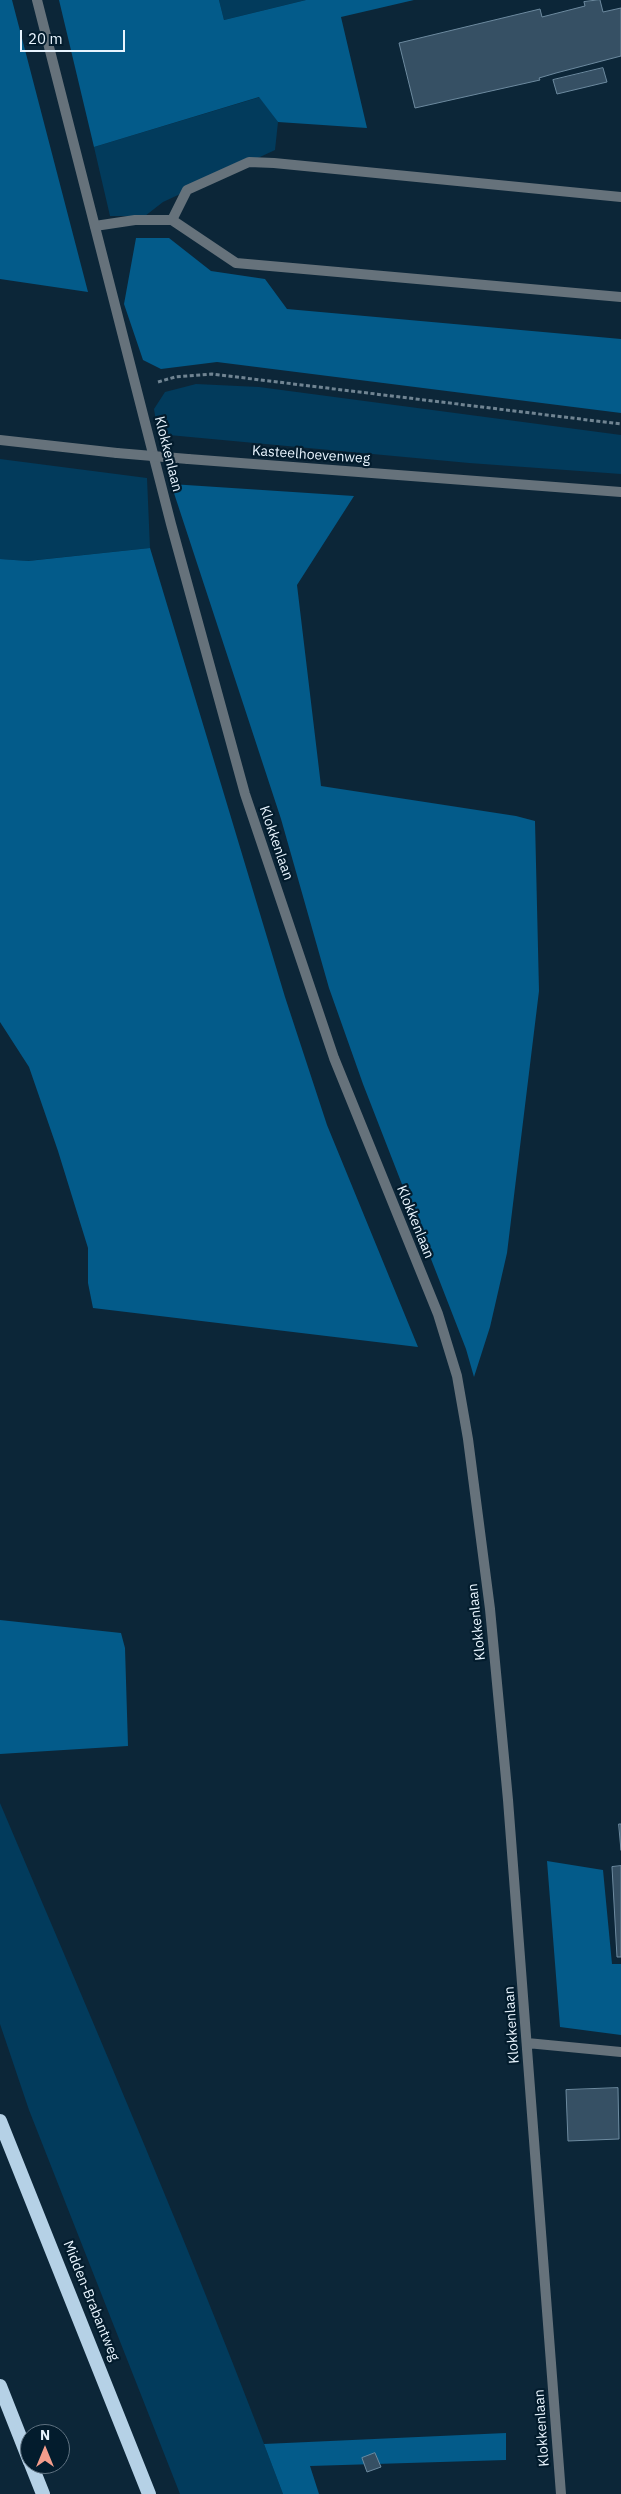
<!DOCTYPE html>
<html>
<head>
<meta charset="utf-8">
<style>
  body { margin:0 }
  #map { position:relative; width:621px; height:2494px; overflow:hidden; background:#0c2638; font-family:"IBM Plex Sans",sans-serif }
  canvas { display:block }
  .north { position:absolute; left:20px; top:2424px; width:50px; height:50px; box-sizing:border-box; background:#031c2d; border:1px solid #5f7281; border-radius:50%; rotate:0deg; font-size:14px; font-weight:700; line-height:20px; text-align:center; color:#e8f4fe }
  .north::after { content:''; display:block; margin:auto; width:18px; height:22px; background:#f49d8c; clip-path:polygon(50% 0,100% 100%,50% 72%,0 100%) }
  .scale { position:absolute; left:20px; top:30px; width:105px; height:22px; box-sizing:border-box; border:2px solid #e8f4fe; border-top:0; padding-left:6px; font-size:15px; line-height:18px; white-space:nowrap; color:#e8f4fe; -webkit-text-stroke:4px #031c2d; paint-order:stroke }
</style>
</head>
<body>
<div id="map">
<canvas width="621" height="2494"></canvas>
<div class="north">N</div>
<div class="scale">20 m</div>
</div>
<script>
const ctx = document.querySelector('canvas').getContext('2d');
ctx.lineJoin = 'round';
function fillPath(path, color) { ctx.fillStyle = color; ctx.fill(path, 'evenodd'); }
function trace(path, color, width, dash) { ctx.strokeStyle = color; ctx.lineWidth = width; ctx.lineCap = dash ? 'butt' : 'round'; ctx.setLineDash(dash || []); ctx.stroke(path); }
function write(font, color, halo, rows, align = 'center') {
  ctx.font = font + ' "IBM Plex Sans",sans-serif'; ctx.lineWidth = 4.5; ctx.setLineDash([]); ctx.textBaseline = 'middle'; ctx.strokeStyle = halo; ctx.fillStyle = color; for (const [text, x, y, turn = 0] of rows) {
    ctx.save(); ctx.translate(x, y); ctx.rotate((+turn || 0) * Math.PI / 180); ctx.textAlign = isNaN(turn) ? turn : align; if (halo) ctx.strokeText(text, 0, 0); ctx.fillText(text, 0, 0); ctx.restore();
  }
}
fillPath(new Path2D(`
  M 219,0 L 306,0 L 224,20 Z
  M 260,97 L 278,122 L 275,150 L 163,202 L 145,216 L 110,216 L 94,147 Z
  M 196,384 L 259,387 L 621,435 L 621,474 L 469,463 L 158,434 L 154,409 L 165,392 Z
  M 0,459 L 147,478 L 150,548 L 27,561 L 0,559 Z
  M 0,1803 C 97,2032 196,2261 283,2494 L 180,2494 L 29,2110 L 0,2024 Z`), '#023b5c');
fillPath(new Path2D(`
  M 0,0 L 12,0 L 88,292 L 0,279 Z
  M 59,0 L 219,0 L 224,20 L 306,0 L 414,0 L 341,17 L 367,128 L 278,122 L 259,97 L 94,147 Z
  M 136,238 L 169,238 L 211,271 L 265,279 L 287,309 L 621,339 L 621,413 L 217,362 L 161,369 L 143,360 L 124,304 Z
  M 171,484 L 354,496 L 297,585 L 321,786 L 516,816 L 535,821 L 539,991 L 507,1253 L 490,1327 L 474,1377 L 466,1349 L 363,1084 L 329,988 L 281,819 Z
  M 150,548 L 285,997 L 327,1125 L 418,1347 L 93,1308 L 88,1283 L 88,1248 L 58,1151 L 29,1067 L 0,1022 L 0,559 L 28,561 Z
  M 0,1620 L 121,1633 L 125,1648 L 128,1746 L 0,1754 Z
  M 547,1861 L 603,1870 L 612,1964 L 621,1964 L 621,2035 L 560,2027 Z
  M 506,2433 L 506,2460 L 310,2466 L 319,2494 L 283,2494 L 264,2444 Z`), '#035b8a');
const building = new Path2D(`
  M 600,0 L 603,12 L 621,8 L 621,56 L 556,73 L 539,78 L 540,80 L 415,108 L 399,43 L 540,9 L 542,17 L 585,6 L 584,2 Z
  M 603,68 L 607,82 L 557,94 L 553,80 Z
  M 619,1824 L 621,1824 L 621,1850 Z
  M 621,1866 L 621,1957 L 617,1957 L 612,1867 Z
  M 618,2088 L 619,2139 L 568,2141 L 566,2090 Z
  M 375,2453 L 381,2467 L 367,2472 L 362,2458 Z`);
fillPath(building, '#365064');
trace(building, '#6d8a9f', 1);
trace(new Path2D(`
  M 158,382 L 175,377 L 212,374 L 621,424`), '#708492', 3, [4, 2.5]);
trace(new Path2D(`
  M 172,220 L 187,190 L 249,162 L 274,163 L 621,197
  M 95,226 L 135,220 L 172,220 L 236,263 L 621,297`), '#66727b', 10);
trace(new Path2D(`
  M 37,0 L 171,524 L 245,794 L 334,1058 L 438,1314 L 457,1376 L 468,1439 L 490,1609 L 508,1800 L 561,2494
  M 527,2043 L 621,2052`), '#66727b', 10);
trace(new Path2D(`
  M 0,440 L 117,453
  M 188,459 L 621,492`), '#66727b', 10);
trace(new Path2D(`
  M 0,2121 L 149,2494
  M 0,2386 L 30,2462
  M 31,2464 L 43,2494`), '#b5d1e6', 14);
trace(new Path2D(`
  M 117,453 L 188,459`), '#66727b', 10);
write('14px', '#e8f4fe', '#031c2d', [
  ["Klokkenlaan",168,454,76],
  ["Kasteelhoevenweg",311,455,4],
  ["Klokkenlaan",276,843,71],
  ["Klokkenlaan",415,1222,68],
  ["Klokkenlaan",477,1622,-96],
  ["Klokkenlaan",512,2025,-94],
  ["Midden-Brabantweg",91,2301,68],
  ["Klokkenlaan",542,2428,-94]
]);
</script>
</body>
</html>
